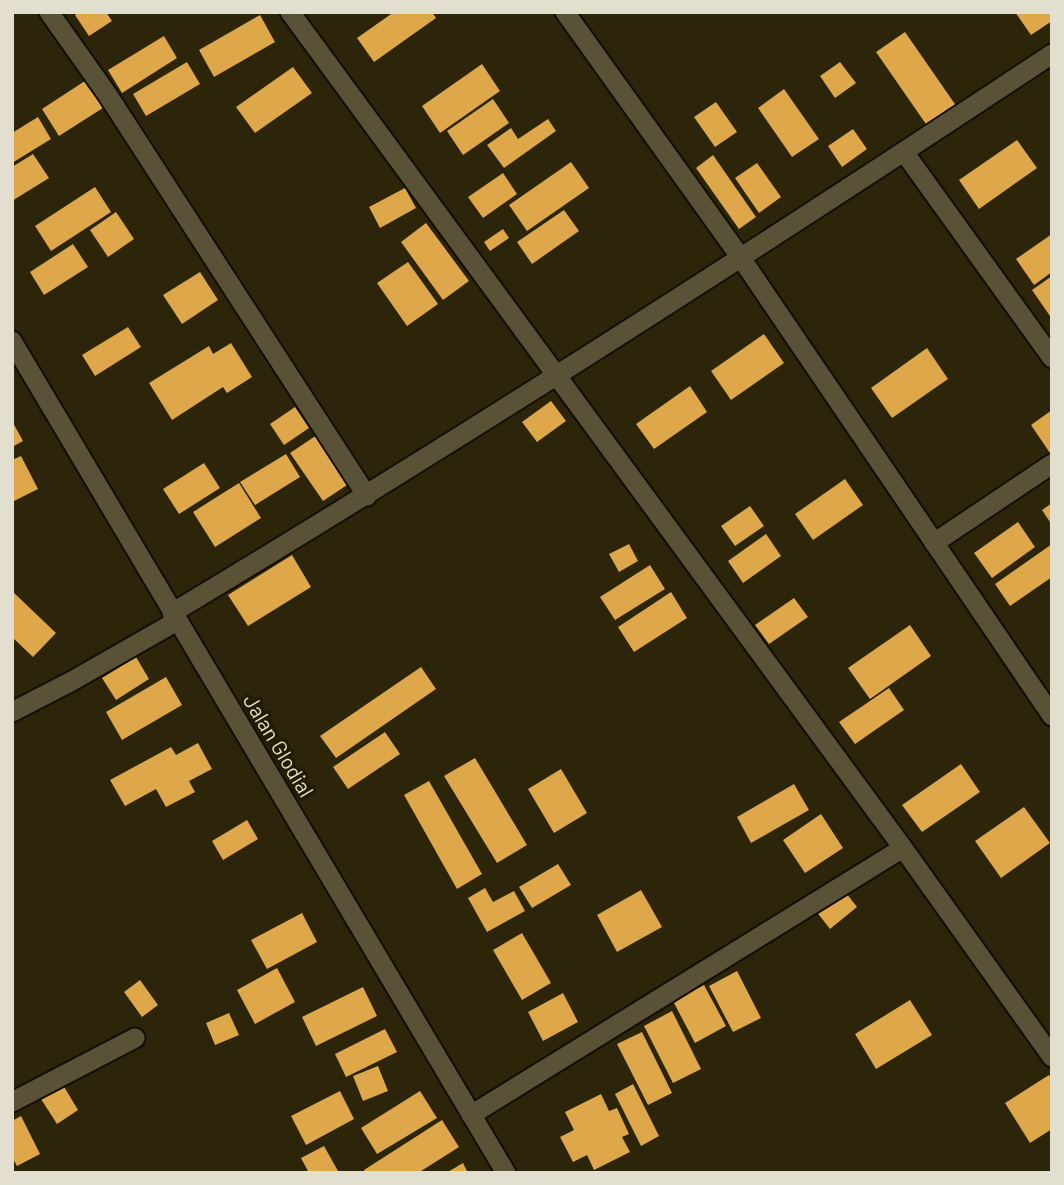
<!DOCTYPE html>
<html>
<head>
<meta charset="utf-8">
<style>
  body { margin:0 }
  #map { position:relative; width:1064px; height:1185px; overflow:hidden; background:#2c2509; font-family:Barlow,sans-serif }
  canvas { display:block }
  .frame { position:absolute; inset:0; border:14px solid #e3dfcf; pointer-events:none }
</style>
</head>
<body>
<div id="map">
<canvas width="1064" height="1185"></canvas>
<div class="frame"></div>
</div>
<script>
const ctx = document.querySelector('canvas').getContext('2d');
ctx.lineJoin = 'round';
function fillPath(path, color) { ctx.fillStyle = color; ctx.fill(path, 'evenodd'); }
function trace(path, color, width, dash) { ctx.strokeStyle = color; ctx.lineWidth = width; ctx.lineCap = dash ? 'butt' : 'round'; ctx.setLineDash(dash || []); ctx.stroke(path); }
function write(font, color, halo, rows, align = 'center') {
  ctx.font = font + ' Barlow,sans-serif'; ctx.lineWidth = 7; ctx.setLineDash([]); ctx.textBaseline = 'middle'; ctx.strokeStyle = halo; ctx.fillStyle = color; for (const [text, x, y, turn = 0] of rows) {
    ctx.save(); ctx.translate(x, y); ctx.rotate((+turn || 0) * Math.PI / 180); ctx.textAlign = isNaN(turn) ? turn : align; if (halo) ctx.strokeText(text, 0, 0); ctx.fillText(text, 0, 0); ctx.restore();
  }
}
fillPath(new Path2D(`
  M 79,12 L 106,12 L 112,21 L 89,36 L 75,15 Z
  M 394,12 L 432,12 L 436,18 L 374,62 L 357,38 Z
  M 1015,12 L 1052,12 L 1052,21 L 1031,35 Z
  M 260,15 L 275,42 L 214,77 L 199,50 Z
  M 905,32 L 957,107 L 928,127 L 876,52 Z
  M 164,36 L 177,58 L 122,93 L 108,70 Z
  M 187,62 L 200,84 L 146,116 L 133,94 Z
  M 840,62 L 856,83 L 835,98 L 820,76 Z
  M 482,64 L 500,91 L 440,133 L 422,106 Z
  M 293,67 L 312,93 L 255,133 L 236,107 Z
  M 88,79 L 106,106 L 59,136 L 42,109 Z
  M 784,89 L 819,139 L 792,157 L 758,108 Z
  M 493,99 L 509,123 L 463,155 L 447,131 Z
  M 716,102 L 737,132 L 715,147 L 694,117 Z
  M 38,117 L 51,139 L 12,163 L 12,133 Z
  M 548,119 L 556,131 L 504,168 L 487,145 L 511,128 L 518,139 Z
  M 853,129 L 867,149 L 842,167 L 828,146 Z
  M 1017,140 L 1037,168 L 979,209 L 959,180 Z
  M 33,154 L 49,178 L 12,201 L 12,167 Z
  M 713,155 L 756,217 L 739,229 L 696,168 Z
  M 571,162 L 589,188 L 527,231 L 509,205 Z
  M 757,163 L 781,197 L 759,213 L 735,178 Z
  M 503,173 L 517,194 L 483,218 L 468,197 Z
  M 95,187 L 111,212 L 51,251 L 35,226 Z
  M 405,188 L 416,208 L 380,228 L 369,207 Z
  M 564,210 L 579,231 L 532,264 L 517,242 Z
  M 116,212 L 134,239 L 108,257 L 90,230 Z
  M 426,223 L 469,281 L 443,300 L 401,242 Z
  M 503,229 L 509,238 L 490,251 L 484,242 Z
  M 1052,234 L 1052,272 L 1034,285 L 1016,259 Z
  M 73,244 L 88,267 L 44,295 L 30,272 Z
  M 408,262 L 438,304 L 407,326 L 377,283 Z
  M 200,272 L 218,300 L 182,324 L 163,295 Z
  M 1052,276 L 1052,314 L 1050,316 L 1032,290 Z
  M 128,327 L 141,347 L 95,376 L 82,355 Z
  M 764,334 L 784,363 L 731,400 L 711,371 Z
  M 231,343 L 252,377 L 227,393 L 223,387 L 172,420 L 149,383 L 209,346 L 213,354 Z
  M 927,348 L 948,379 L 892,418 L 871,388 Z
  M 690,386 L 707,412 L 654,449 L 636,424 Z
  M 551,401 L 566,421 L 537,442 L 522,422 Z
  M 295,407 L 309,428 L 284,445 L 270,424 Z
  M 1052,410 L 1052,451 L 1050,453 L 1031,425 Z
  M 12,421 L 23,441 L 12,447 Z
  M 317,435 L 350,483 L 323,501 L 290,453 Z
  M 286,454 L 300,477 L 255,505 L 240,482 Z
  M 21,456 L 38,489 L 12,502 L 12,460 Z
  M 204,463 L 220,488 L 179,514 L 163,489 Z
  M 845,479 L 863,505 L 813,540 L 795,514 Z
  M 239,483 L 261,518 L 215,547 L 193,512 Z
  M 1052,503 L 1052,525 L 1042,510 Z
  M 750,506 L 764,526 L 735,546 L 721,526 Z
  M 1018,522 L 1035,547 L 992,578 L 974,553 Z
  M 766,534 L 781,556 L 743,583 L 728,561 Z
  M 629,544 L 638,561 L 619,572 L 609,554 Z
  M 1052,544 L 1052,577 L 1010,606 L 995,584 Z
  M 292,555 L 311,587 L 248,626 L 228,595 Z
  M 650,565 L 665,589 L 615,620 L 600,597 Z
  M 12,591 L 56,633 L 33,657 L 12,637 Z
  M 671,592 L 687,618 L 634,652 L 618,627 Z
  M 794,598 L 808,617 L 769,644 L 755,625 Z
  M 910,625 L 931,656 L 870,699 L 848,668 Z
  M 136,657 L 149,679 L 116,700 L 102,678 Z
  M 421,667 L 436,689 L 336,758 L 320,736 Z
  M 166,677 L 182,705 L 122,740 L 106,712 Z
  M 889,688 L 904,710 L 855,744 L 839,722 Z
  M 385,732 L 400,754 L 348,789 L 333,767 Z
  M 198,743 L 212,769 L 189,781 L 195,792 L 166,807 L 156,789 L 125,806 L 110,780 L 171,747 L 176,755 Z
  M 475,758 L 527,845 L 497,863 L 444,776 Z
  M 961,764 L 980,792 L 922,832 L 902,805 Z
  M 561,769 L 587,813 L 554,833 L 528,789 Z
  M 429,781 L 482,874 L 457,889 L 404,795 Z
  M 794,784 L 809,810 L 751,843 L 737,817 Z
  M 1024,807 L 1050,843 L 1001,878 L 975,841 Z
  M 821,814 L 843,848 L 805,873 L 783,840 Z
  M 247,820 L 258,839 L 223,860 L 212,841 Z
  M 558,864 L 571,885 L 532,908 L 519,887 Z
  M 485,888 L 493,902 L 514,891 L 525,911 L 487,932 L 468,898 Z
  M 843,889 L 857,907 L 830,929 L 816,911 Z
  M 641,890 L 662,927 L 617,952 L 597,915 Z
  M 302,913 L 317,942 L 267,969 L 251,940 Z
  M 522,933 L 551,983 L 522,1000 L 493,950 Z
  M 277,968 L 295,1002 L 255,1024 L 237,990 Z
  M 737,971 L 761,1018 L 733,1032 L 709,986 Z
  M 140,980 L 158,1005 L 142,1017 L 124,992 Z
  M 704,985 L 726,1026 L 695,1043 L 673,1001 Z
  M 363,987 L 377,1016 L 316,1046 L 302,1017 Z
  M 563,993 L 578,1022 L 543,1041 L 528,1012 Z
  M 910,1000 L 932,1035 L 876,1069 L 855,1034 Z
  M 672,1011 L 701,1069 L 673,1083 L 644,1026 Z
  M 229,1013 L 239,1035 L 215,1045 L 206,1023 Z
  M 385,1029 L 397,1052 L 346,1077 L 335,1054 Z
  M 642,1032 L 672,1093 L 648,1105 L 617,1044 Z
  M 378,1066 L 388,1091 L 363,1101 L 353,1076 Z
  M 1049,1075 L 1052,1080 L 1052,1129 L 1030,1143 L 1005,1103 Z
  M 633,1084 L 659,1136 L 641,1146 L 615,1094 Z
  M 63,1085 L 78,1110 L 57,1124 L 41,1099 Z
  M 340,1091 L 354,1119 L 306,1145 L 291,1116 Z
  M 420,1091 L 437,1118 L 377,1154 L 361,1128 Z
  M 601,1094 L 609,1111 L 617,1108 L 629,1134 L 622,1137 L 630,1152 L 594,1170 L 587,1155 L 573,1162 L 560,1137 L 574,1130 L 565,1112 Z
  M 21,1116 L 40,1154 L 17,1166 L 12,1157 L 12,1121 Z
  M 442,1120 L 459,1147 L 418,1173 L 365,1173 L 364,1170 Z
  M 324,1146 L 338,1171 L 309,1173 L 301,1158 Z
  M 463,1163 L 468,1173 L 446,1173 Z`), '#dea74a');
const minor = new Path2D(`
  M 49,12 L 107,94 L 367,496
  M 290,12 L 903,848 L 1052,1057
  M 565,12 L 741,258 L 1052,716
  M 904,152 L 1052,358
  M 12,341 L 506,1173
  M 934,543 L 1052,464
  M 172,613 C 470,434 762,246 1052,54
  M 12,712 L 72,681 L 177,621
  M 12,1102 L 135,1038
  M 471,1115 L 903,848`);
trace(minor, '#140e00', 23);
trace(minor, '#595236', 19);
write('21px', '#e3dfcf', '#221c02', [
  ["Jalan Glodial",278,746,59]
]);
</script>
</body>
</html>
